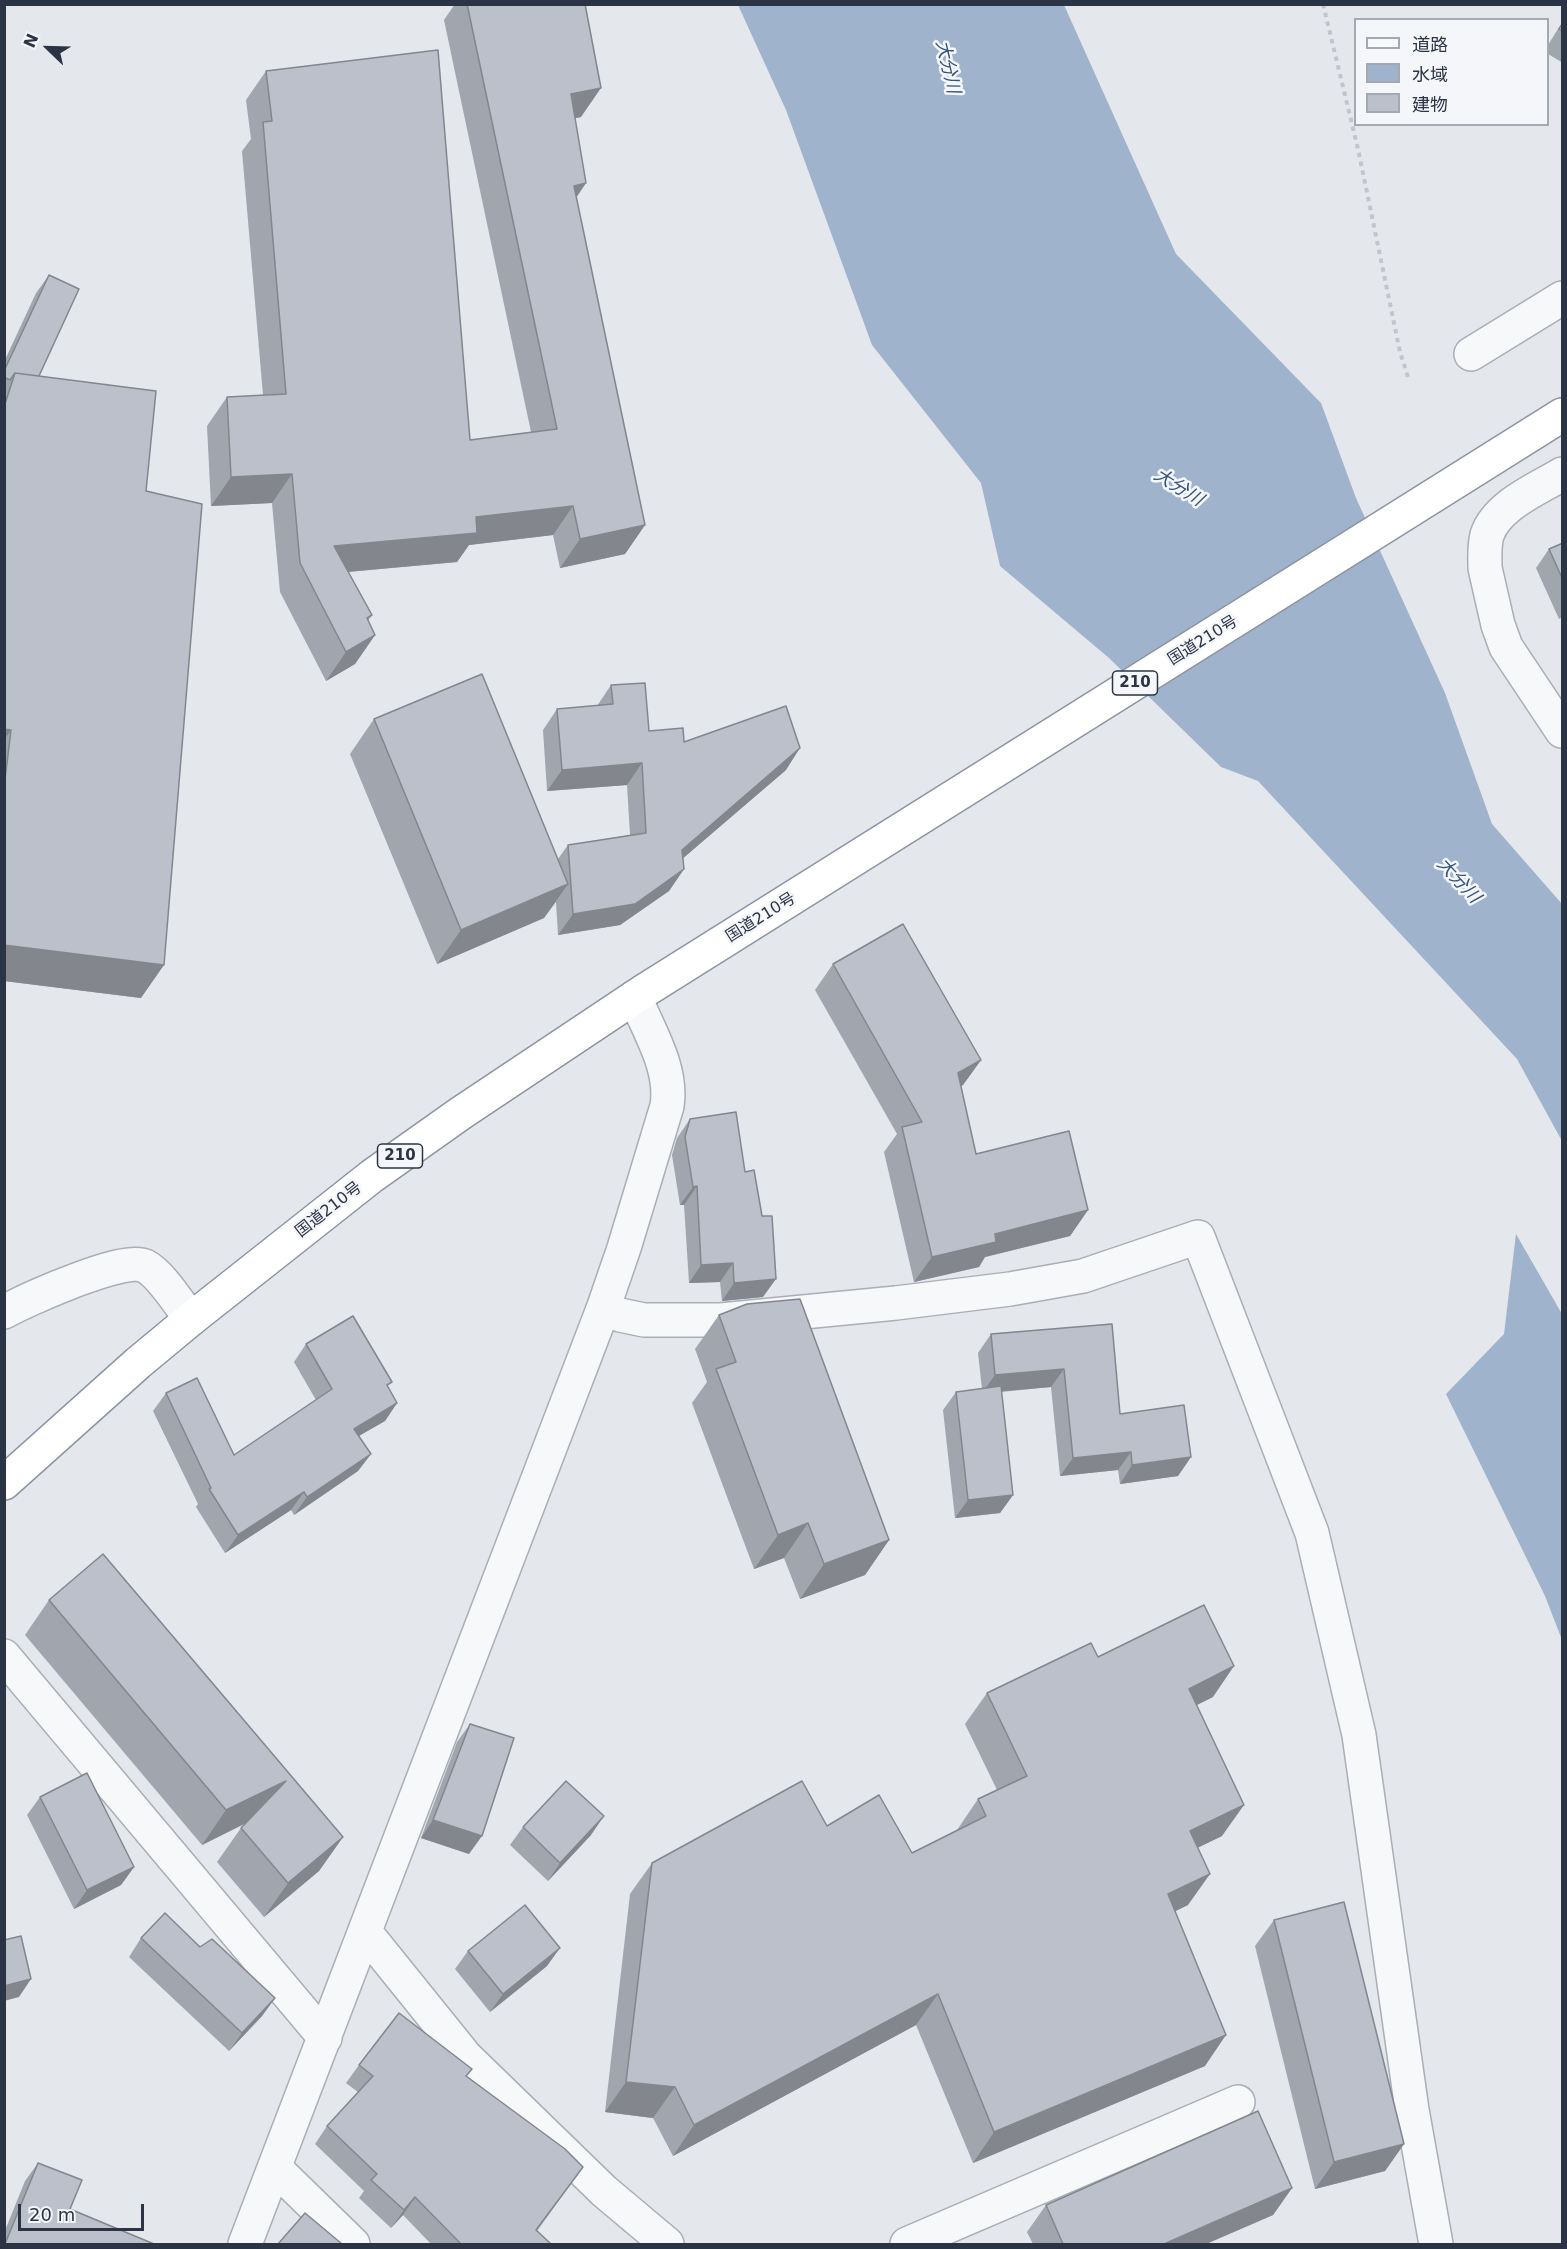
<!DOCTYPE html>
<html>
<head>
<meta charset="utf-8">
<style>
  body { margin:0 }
  #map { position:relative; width:1567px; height:2249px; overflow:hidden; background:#e4e7ec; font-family:"DejaVu Sans","Noto Sans JP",sans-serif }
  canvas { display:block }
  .frame { position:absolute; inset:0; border:6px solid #2b3445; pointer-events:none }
  .legend { position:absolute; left:1354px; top:18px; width:195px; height:108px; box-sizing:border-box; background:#f4f6f9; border:2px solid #a4a8b1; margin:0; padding:8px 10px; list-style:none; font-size:18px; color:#2b3445 }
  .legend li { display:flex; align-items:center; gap:12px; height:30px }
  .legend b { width:30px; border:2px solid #a4a8b1 }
  .north { position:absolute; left:18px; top:18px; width:60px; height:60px; -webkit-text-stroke:4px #f4f6f9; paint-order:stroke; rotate:293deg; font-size:16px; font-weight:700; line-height:24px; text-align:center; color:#2b3445 }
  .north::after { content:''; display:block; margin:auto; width:21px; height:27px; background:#2b3445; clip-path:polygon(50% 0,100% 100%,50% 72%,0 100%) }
  .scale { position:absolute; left:18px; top:2204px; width:126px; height:27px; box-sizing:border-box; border:3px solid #2b3445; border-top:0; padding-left:8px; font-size:18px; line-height:21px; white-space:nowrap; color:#2b3445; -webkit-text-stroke:4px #f4f6f9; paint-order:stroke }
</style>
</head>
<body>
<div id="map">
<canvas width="1567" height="2249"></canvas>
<div class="frame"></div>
<ul class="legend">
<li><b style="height:8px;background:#f7f8fa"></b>道路</li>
<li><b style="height:16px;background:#9fb4cc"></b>水域</li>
<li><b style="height:16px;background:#bbc0ca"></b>建物</li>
</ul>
<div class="north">N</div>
<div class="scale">20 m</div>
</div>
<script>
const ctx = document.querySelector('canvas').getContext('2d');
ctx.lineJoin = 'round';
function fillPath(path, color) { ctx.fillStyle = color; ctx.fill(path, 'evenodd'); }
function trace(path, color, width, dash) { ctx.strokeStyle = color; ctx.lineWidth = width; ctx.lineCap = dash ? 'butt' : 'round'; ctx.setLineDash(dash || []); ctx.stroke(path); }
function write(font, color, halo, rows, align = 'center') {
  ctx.font = font + ' "DejaVu Sans","Noto Sans JP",sans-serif'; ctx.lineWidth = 5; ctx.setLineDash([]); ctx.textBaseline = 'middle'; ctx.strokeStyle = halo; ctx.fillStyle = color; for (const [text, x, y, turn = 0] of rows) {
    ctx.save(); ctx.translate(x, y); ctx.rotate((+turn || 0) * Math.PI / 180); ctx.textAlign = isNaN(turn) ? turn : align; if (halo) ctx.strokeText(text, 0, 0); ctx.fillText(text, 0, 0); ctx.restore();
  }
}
fillPath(new Path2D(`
  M 738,5 L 1064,5 L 1176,254 L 1321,403 L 1356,498 L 1445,693 L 1492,824 L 1562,904 L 1562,1141 L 1517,1059 L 1258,781 L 1221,767 L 1109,658 L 1000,566 L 981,483 L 872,345 L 786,110 Z
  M 1516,1234 L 1562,1314 L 1562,1640 L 1545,1596 L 1446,1394 L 1504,1334 Z`), '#9fb4cc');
const minor = new Path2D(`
  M 1471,354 L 1562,298
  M 1562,474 C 1538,489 1497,505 1487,535 C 1484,546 1485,557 1485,568 L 1498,625 L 1506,647 L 1562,731
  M 603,1309 L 620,1315 L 644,1320 L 721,1320 L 896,1303 L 1010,1289 L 1083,1276 L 1198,1237 L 1312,1533 L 1359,1735 L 1412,2110 L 1436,2244
  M 4,1312 C 26,1300 125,1255 145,1266 C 161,1274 179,1304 191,1319
  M 4,1656 L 325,2038
  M 366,1933 L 466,2057 L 604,2191 L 667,2244
  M 275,2168 L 353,2244
  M 245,2244 L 603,1309 L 624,1248 L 667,1106 C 673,1068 649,1032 635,997
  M 907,2244 L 1238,2102`);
const highway = new Path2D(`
  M 4,1483 L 138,1363 L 191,1319 L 372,1176 L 461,1113 L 644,991 L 1562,415`);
trace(minor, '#a9aeb7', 36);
trace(highway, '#8b94a3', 36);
trace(new Path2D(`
  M 1323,4 L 1358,149 L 1400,352 L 1409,380`), '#c2c5cb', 4, [4.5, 4.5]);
trace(minor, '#f7f8fa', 33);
trace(highway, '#fff', 33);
fillPath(new Path2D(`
  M 455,4 L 585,4 L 581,117 L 575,118 L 586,183 L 576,198 L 645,525 L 625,554 L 560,568 L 553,535 L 469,545 L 457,562 L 348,572 L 372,615 L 368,621 L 375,635 L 355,664 L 326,681 L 280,592 L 272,503 L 211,506 L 207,426 L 227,397 L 263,395 L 242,151 L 251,139 L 246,100 L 266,71 L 470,440 L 531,432 L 444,20 Z
  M 1563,21 L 1563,63 L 1548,54 L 1548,45 Z
  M 49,275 L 39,376 L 146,491 L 141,998 L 4,981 L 4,362 L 36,293 Z
  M 1563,543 L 1563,617 L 1559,619 L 1536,568 L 1549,549 Z
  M 611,685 L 649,731 L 684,742 L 786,770 L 683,858 L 684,869 L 669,891 L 620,925 L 558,935 L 556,902 L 544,918 L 437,964 L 350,754 L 374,719 L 558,859 L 568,845 L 630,835 L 627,785 L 547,791 L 543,730 L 557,709 L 597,706 Z
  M 833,964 L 981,1060 L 963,1085 L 961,1086 L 976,1154 L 1088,1210 L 1070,1236 L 985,1257 L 979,1267 L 914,1282 L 884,1152 L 897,1134 L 815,990 Z
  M 690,1119 L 763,1297 L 722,1301 L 720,1282 L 689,1283 L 684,1205 L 680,1205 L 672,1155 L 677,1138 Z
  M 719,1315 L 889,1540 L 865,1575 L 800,1599 L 784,1558 L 754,1569 L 692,1403 L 707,1382 L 695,1349 Z
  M 1112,1324 L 1120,1414 L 1191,1457 L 1178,1476 L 1120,1484 L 1118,1470 L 1060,1476 L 1051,1387 L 1001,1392 L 1013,1495 L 1000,1513 L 955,1518 L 943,1410 L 956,1392 L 982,1389 L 978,1353 L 991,1334 Z
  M 306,1344 L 388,1387 L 397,1403 L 385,1421 L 359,1436 L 371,1454 L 358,1471 L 294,1515 L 291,1510 L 225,1553 L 196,1507 L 198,1504 L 153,1411 L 166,1393 L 234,1455 L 316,1400 L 294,1362 Z
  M 49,1600 L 343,1837 L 319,1871 L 264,1917 L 217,1862 L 241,1828 L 246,1823 L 202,1845 L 25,1635 Z
  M 1098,1657 L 1213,1697 L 1196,1705 L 1222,1836 L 1197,1848 L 1188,1905 L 1175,1911 L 1205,2066 L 973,2163 L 916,2025 L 673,2156 L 653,2118 L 605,2112 L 630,1894 L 652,1863 L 827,1826 L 912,1853 L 957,1830 L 978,1799 L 997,1790 L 965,1724 L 987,1693 Z
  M 470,1724 L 469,1854 L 421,1838 L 457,1742 Z
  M 40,1797 L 134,1867 L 121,1885 L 74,1909 L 27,1815 Z
  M 523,1827 L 591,1835 L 548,1881 L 510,1845 Z
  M 1274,1920 L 1404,2144 L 1385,2171 L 1315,2189 L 1255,1946 Z
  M 141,1938 L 200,1947 L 275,1998 L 262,2016 L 229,2051 L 129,1957 Z
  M 468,1951 L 547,1966 L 490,2012 L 455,1969 Z
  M 359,2065 L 467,2076 L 583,2167 L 537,2231 L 551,2244 L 431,2244 L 403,2215 L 391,2228 L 359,2198 L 364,2191 L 315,2144 L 327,2126 L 358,2092 L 346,2083 Z
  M 38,2163 L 70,2209 L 154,2244 L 4,2244 L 4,2233 L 25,2181 Z
  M 1292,2188 L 1273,2215 L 1206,2244 L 1033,2244 L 1027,2232 L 1046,2205 Z`), '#a1a5ae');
fillPath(new Path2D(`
  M 601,88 L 581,117 L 551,123 L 571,94 Z
  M 586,183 L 566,212 L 574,186 Z
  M 292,474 L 272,503 L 211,506 L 231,477 Z
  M 573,506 L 553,535 L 469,545 L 457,562 L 313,575 L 334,546 L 476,517 Z
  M 645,525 L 625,554 L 560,568 L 580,539 Z
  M 375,635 L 355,664 L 326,681 L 346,652 Z
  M 4,729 L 11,730 L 4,740 Z
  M 800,748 L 786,770 L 667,872 L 682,850 Z
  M 642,763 L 627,785 L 547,791 L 562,770 Z
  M 684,869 L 669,891 L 620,925 L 558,935 L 573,914 Z
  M 568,884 L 544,918 L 437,964 L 461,930 Z
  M 4,945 L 164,965 L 141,998 L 4,981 Z
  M 981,1060 L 963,1085 L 940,1098 L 958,1073 Z
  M 697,1186 L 684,1205 L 680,1205 L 693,1187 Z
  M 1088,1210 L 1070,1236 L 985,1257 L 979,1267 L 914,1282 L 932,1257 L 995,1234 Z
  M 733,1263 L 720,1282 L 689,1283 L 701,1265 Z
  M 776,1279 L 763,1297 L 722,1301 L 734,1283 Z
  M 1064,1369 L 1051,1387 L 982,1393 L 995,1375 Z
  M 397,1403 L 385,1421 L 341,1446 L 354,1429 Z
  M 1131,1452 L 1118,1470 L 1060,1476 L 1073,1458 Z
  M 371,1454 L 358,1471 L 294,1515 L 307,1497 Z
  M 1191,1457 L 1178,1476 L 1120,1484 L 1132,1465 Z
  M 304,1492 L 291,1510 L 225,1553 L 238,1535 Z
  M 1013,1495 L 1000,1513 L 955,1518 L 968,1500 Z
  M 808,1523 L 784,1558 L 754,1569 L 778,1535 Z
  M 889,1540 L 865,1575 L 800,1599 L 824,1564 Z
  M 1234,1666 L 1213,1697 L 1167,1720 L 1189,1689 Z
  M 286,1781 L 262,1815 L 202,1845 L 226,1810 Z
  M 1244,1805 L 1222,1836 L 1168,1862 L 1190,1831 Z
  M 604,1816 L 591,1835 L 548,1881 L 560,1863 Z
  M 433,1820 L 482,1836 L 469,1854 L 421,1838 Z
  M 343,1837 L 319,1871 L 264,1917 L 288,1883 Z
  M 134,1867 L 121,1885 L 74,1909 L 87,1890 Z
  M 1210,1874 L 1188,1905 L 1147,1925 L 1168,1894 Z
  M 560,1948 L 547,1966 L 490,2012 L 503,1994 Z
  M 31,1979 L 19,1997 L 4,2001 L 4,1986 Z
  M 938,1994 L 916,2025 L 673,2156 L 694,2125 Z
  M 275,1998 L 262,2016 L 229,2051 L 242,2033 Z
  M 1226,2035 L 1205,2066 L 973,2163 L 994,2132 Z
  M 626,2082 L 675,2087 L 653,2118 L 605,2112 Z
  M 1404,2144 L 1385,2171 L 1315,2189 L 1334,2162 Z
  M 1292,2188 L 1273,2215 L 1206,2244 L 1164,2244 Z
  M 415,2197 L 403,2215 L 391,2228 L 404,2210 Z`), '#83868d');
const building = new Path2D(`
  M 467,4 L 585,4 L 601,88 L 571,94 L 586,183 L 574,186 L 645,525 L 580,539 L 573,506 L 476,517 L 477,533 L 334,546 L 372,615 L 367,618 L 375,635 L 346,652 L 300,563 L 292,474 L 231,477 L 227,397 L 286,394 L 263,122 L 272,121 L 266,71 L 438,50 L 470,440 L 557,429 Z
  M 1563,23 L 1563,32 L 1559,29 Z
  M 49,275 L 79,289 L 39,376 L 15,373 L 10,380 L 4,377 L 4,371 Z
  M 15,373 L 156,391 L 146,491 L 202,504 L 164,965 L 4,945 L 4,788 L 11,730 L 4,729 L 4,407 Z
  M 1563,543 L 1563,580 L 1549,549 Z
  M 482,674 L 568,884 L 461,930 L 374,719 Z
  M 645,683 L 649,731 L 683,728 L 684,742 L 786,706 L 800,748 L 682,850 L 684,869 L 635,904 L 573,914 L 568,845 L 646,833 L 642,763 L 562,770 L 557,709 L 613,704 L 611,685 Z
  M 903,924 L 981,1060 L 958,1073 L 976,1154 L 1069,1131 L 1088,1210 L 995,1234 L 996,1242 L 932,1257 L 902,1127 L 922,1122 L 833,964 Z
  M 736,1112 L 745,1172 L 754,1170 L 762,1216 L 772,1216 L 776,1279 L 734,1283 L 733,1263 L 701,1265 L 697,1186 L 693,1187 L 685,1137 L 690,1119 Z
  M 800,1299 L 889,1540 L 824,1564 L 808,1523 L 778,1535 L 716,1369 L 736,1362 L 719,1315 L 747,1304 Z
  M 353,1316 L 392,1382 L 387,1385 L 397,1403 L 354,1429 L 371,1454 L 307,1497 L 304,1492 L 238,1535 L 209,1489 L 211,1488 L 166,1393 L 197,1378 L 234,1455 L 332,1389 L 306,1344 Z
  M 1112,1324 L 1120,1414 L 1184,1405 L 1191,1457 L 1132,1465 L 1131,1452 L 1073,1458 L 1064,1369 L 995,1375 L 991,1334 Z
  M 1001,1386 L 1013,1495 L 968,1500 L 956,1392 Z
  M 103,1554 L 343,1837 L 288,1883 L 241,1828 L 286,1781 L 226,1810 L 49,1600 Z
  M 1204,1605 L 1234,1666 L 1189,1689 L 1244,1805 L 1190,1831 L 1210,1874 L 1168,1894 L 1226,2035 L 994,2132 L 938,1994 L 694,2125 L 675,2087 L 626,2082 L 652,1863 L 802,1781 L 827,1826 L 879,1795 L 912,1853 L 986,1816 L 978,1799 L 1027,1776 L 987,1693 L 1091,1643 L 1098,1657 Z
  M 470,1724 L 514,1738 L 482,1836 L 433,1820 Z
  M 87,1773 L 134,1867 L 87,1890 L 40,1797 Z
  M 566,1781 L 604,1816 L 560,1863 L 523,1827 Z
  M 1344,1902 L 1404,2144 L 1334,2162 L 1274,1920 Z
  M 525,1905 L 560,1948 L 503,1994 L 468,1951 Z
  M 165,1913 L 200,1947 L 212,1939 L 275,1998 L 242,2033 L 141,1938 Z
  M 21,1936 L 31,1979 L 4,1986 L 4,1940 Z
  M 399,2013 L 472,2069 L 466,2076 L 565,2149 L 583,2167 L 536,2230 L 551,2244 L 461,2244 L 415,2197 L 404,2210 L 371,2180 L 377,2174 L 327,2126 L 373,2076 L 359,2065 Z
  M 1258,2111 L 1292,2188 L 1164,2244 L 1063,2244 L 1046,2205 Z
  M 38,2163 L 82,2180 L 70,2209 L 154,2244 L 5,2244 Z
  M 305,2213 L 342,2244 L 278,2244 Z`);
fillPath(building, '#bbc0ca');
trace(building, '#83868d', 1.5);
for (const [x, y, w] of [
  [1135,683,45],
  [400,1156,45]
]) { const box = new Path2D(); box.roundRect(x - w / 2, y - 12, w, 24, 4.5); ctx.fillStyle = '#f4f6f9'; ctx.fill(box); trace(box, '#2b3445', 1.5); }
write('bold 15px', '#2b3445', null, [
  ["210",1135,683],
  ["210",400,1156]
]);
write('16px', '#2b3445', '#f4f6f9', [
  ["国道210号",1203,641,-32],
  ["国道210号",761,918,-32],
  ["国道210号",329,1210,-38]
]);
write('italic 18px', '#34527a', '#f4f6f9', [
  ["大分川",947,67,77],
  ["大分川",1178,488,32],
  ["大分川",1458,881,47]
]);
</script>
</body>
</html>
